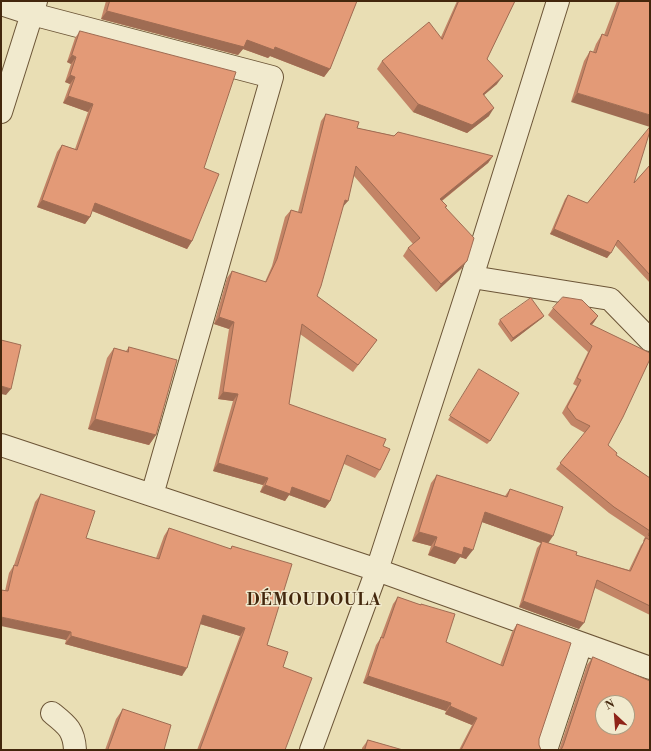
<!DOCTYPE html>
<html>
<head>
<meta charset="utf-8">
<style>
  body { margin:0 }
  #map { position:relative; width:651px; height:751px; overflow:hidden; background:#e9deb4; font-family:"Libre Bodoni",serif }
  canvas { display:block }
  .frame { position:absolute; inset:0; border:2px solid #43270d; pointer-events:none }
  .north { position:absolute; left:595px; top:695px; width:40px; height:40px; box-sizing:border-box; background:#f1eace; border:1px solid #ab9c81; border-radius:50%; rotate:334deg; font-size:11px; font-weight:700; line-height:16px; text-align:center; color:#43270d }
  .north::after { content:''; display:block; margin:auto; width:14px; height:18px; background:#8f2418; clip-path:polygon(50% 0,100% 100%,50% 72%,0 100%) }
</style>
</head>
<body>
<div id="map">
<canvas width="651" height="751"></canvas>
<div class="frame"></div>
<div class="north">N</div>
</div>
<script>
const ctx = document.querySelector('canvas').getContext('2d');
ctx.lineJoin = 'round';
function trace(path, color, width, dash) { ctx.strokeStyle = color; ctx.lineWidth = width; ctx.lineCap = dash ? 'butt' : 'round'; ctx.setLineDash(dash || []); ctx.stroke(path); }
function fillPath(path, color) { ctx.fillStyle = color; ctx.fill(path, 'evenodd'); }
function write(font, color, halo, rows, align = 'center') {
  ctx.font = font + ' "Libre Bodoni",serif'; ctx.lineWidth = 3; ctx.setLineDash([]); ctx.textBaseline = 'middle'; ctx.strokeStyle = halo; ctx.fillStyle = color; for (const [text, x, y, turn = 0] of rows) {
    ctx.save(); ctx.translate(x, y); ctx.rotate((+turn || 0) * Math.PI / 180); ctx.textAlign = isNaN(turn) ? turn : align; if (halo) ctx.strokeText(text, 0, 0); ctx.fillText(text, 0, 0); ctx.restore();
  }
}
const street = new Path2D(`
  M 1,4 L 32,14 L 272,77 L 152,495
  M 1,112 L 36,1
  M 472,277 L 610,299 L 650,340
  M 1,445 L 377,570 L 650,668
  M 52,713 C 67,725 74,730 75,750
  M 311,750 L 377,570 L 472,277 L 558,1
  M 546,750 L 581,644`);
trace(street, '#6c5537', 24);
trace(street, '#f1eace', 22);
fillPath(new Path2D(`
  M 106,1 L 357,1 L 330,69 L 324,77 L 270,56 L 268,58 L 243,49 L 238,55 L 101,19 Z
  M 457,1 L 515,1 L 487,59 L 497,84 L 484,95 L 489,116 L 467,133 L 413,112 L 377,69 L 382,61 L 441,37 Z
  M 617,1 L 650,1 L 571,102 L 584,61 L 590,51 L 593,52 L 596,44 L 602,34 L 604,35 Z
  M 80,31 L 204,168 L 192,241 L 187,249 L 92,211 L 90,217 L 85,224 L 37,207 L 57,152 L 62,145 L 75,149 L 88,112 L 63,103 L 70,84 L 65,82 L 71,64 L 67,62 L 75,38 Z
  M 326,114 L 357,128 L 493,156 L 488,163 L 442,201 L 446,207 L 462,268 L 436,292 L 403,256 L 408,248 L 413,244 L 354,176 L 342,208 L 317,296 L 377,340 L 353,372 L 300,334 L 289,404 L 383,446 L 380,470 L 375,478 L 344,464 L 330,501 L 325,508 L 289,495 L 285,501 L 260,492 L 263,485 L 213,471 L 233,401 L 218,399 L 229,329 L 214,324 L 227,278 L 232,271 L 265,282 L 272,266 L 285,217 L 291,210 L 298,212 L 321,121 Z
  M 650,165 L 650,283 L 615,245 L 607,258 L 550,234 L 565,199 L 568,195 L 587,203 L 634,183 Z
  M 553,308 L 598,316 L 592,325 L 608,445 L 616,455 L 650,478 L 650,615 L 595,588 L 579,629 L 519,607 L 537,548 L 541,543 L 482,522 L 466,559 L 460,557 L 455,564 L 428,555 L 431,546 L 412,541 L 431,483 L 437,475 L 505,496 L 510,489 L 548,543 L 576,555 L 629,570 L 641,545 L 644,542 L 643,541 L 645,537 L 609,513 L 556,469 L 585,433 L 571,425 L 562,413 L 577,386 L 573,384 L 588,352 L 548,315 Z
  M 544,316 L 541,319 L 511,342 L 498,324 L 500,320 Z
  M 129,347 L 156,435 L 149,445 L 88,429 L 107,358 L 114,348 L 126,351 Z
  M 477,372 L 490,441 L 487,444 L 448,420 Z
  M 41,494 L 86,538 L 156,558 L 164,536 L 169,528 L 230,549 L 232,546 L 267,645 L 283,667 L 285,750 L 197,750 L 240,636 L 200,624 L 182,676 L 65,644 L 66,640 L 5,591 L 9,573 L 14,565 L 35,502 Z
  M 398,597 L 420,605 L 421,604 L 446,642 L 500,665 L 512,632 L 517,624 L 539,739 L 539,745 L 541,750 L 459,750 L 472,725 L 445,714 L 446,711 L 363,683 L 376,645 L 380,639 L 393,604 Z
  M 593,657 L 650,750 L 559,750 L 587,665 Z
  M 123,709 L 164,750 L 105,750 L 116,719 Z
  M 368,740 L 403,750 L 362,750 L 362,748 Z`), '#c38466');
fillPath(new Path2D(`
  M 107,11 L 247,40 L 275,47 L 330,69 L 324,77 L 270,56 L 268,58 L 243,49 L 238,55 L 101,19 Z
  M 72,55 L 76,57 L 71,64 L 67,62 Z
  M 70,75 L 75,77 L 70,84 L 65,82 Z
  M 503,76 L 497,84 L 477,101 L 483,94 Z
  M 577,93 L 650,115 L 650,127 L 571,102 Z
  M 68,96 L 93,104 L 88,112 L 63,103 Z
  M 418,104 L 494,108 L 489,116 L 467,133 L 413,112 Z
  M 493,156 L 488,163 L 435,206 L 440,199 Z
  M 42,200 L 90,217 L 85,224 L 37,207 Z
  M 345,200 L 348,201 L 342,208 Z
  M 95,203 L 192,241 L 187,249 L 90,210 Z
  M 554,229 L 611,253 L 607,258 L 550,234 Z
  M 467,261 L 462,268 L 436,292 L 441,284 Z
  M 544,316 L 541,319 L 511,342 L 513,338 Z
  M 598,316 L 594,322 L 586,331 L 590,324 Z
  M 219,317 L 234,322 L 229,329 L 214,324 Z
  M 1,386 L 11,389 L 6,395 L 1,394 Z
  M 223,392 L 238,394 L 233,401 L 218,399 Z
  M 95,419 L 156,435 L 149,445 L 88,429 Z
  M 218,463 L 268,478 L 263,485 L 213,471 Z
  M 265,485 L 292,487 L 330,501 L 325,508 L 289,495 L 285,501 L 260,492 Z
  M 485,512 L 553,536 L 547,545 L 542,541 L 541,543 L 479,521 Z
  M 419,532 L 437,537 L 431,546 L 412,541 Z
  M 434,546 L 464,547 L 473,550 L 466,559 L 460,557 L 455,564 L 428,555 Z
  M 523,601 L 584,623 L 579,629 L 519,607 Z
  M 203,615 L 245,628 L 240,636 L 197,623 Z
  M 1,617 L 71,632 L 66,640 L 1,626 Z
  M 71,636 L 187,668 L 182,676 L 65,644 Z
  M 368,676 L 451,703 L 446,711 L 363,683 Z
  M 450,706 L 477,718 L 472,725 L 445,714 Z`), '#9f6c53');
const building = new Path2D(`
  M 110,1 L 357,1 L 330,69 L 275,47 L 274,50 L 247,40 L 244,47 L 107,11 Z
  M 459,1 L 515,1 L 487,59 L 503,76 L 483,94 L 494,108 L 472,125 L 418,104 L 382,61 L 429,22 L 442,39 Z
  M 620,1 L 650,1 L 650,115 L 577,93 L 590,51 L 596,53 L 602,34 L 607,36 Z
  M 80,31 L 236,72 L 204,168 L 219,174 L 192,241 L 95,203 L 90,217 L 42,200 L 62,145 L 77,150 L 93,104 L 68,96 L 75,77 L 70,75 L 76,57 L 72,55 Z
  M 326,114 L 359,122 L 357,128 L 394,136 L 398,132 L 493,156 L 440,199 L 447,206 L 445,207 L 474,238 L 467,261 L 441,284 L 408,248 L 420,238 L 356,166 L 348,201 L 345,200 L 321,286 L 317,296 L 377,340 L 358,365 L 302,324 L 289,404 L 386,439 L 383,446 L 390,449 L 380,470 L 347,455 L 330,501 L 292,487 L 290,494 L 265,485 L 268,478 L 218,463 L 238,394 L 223,392 L 234,322 L 219,317 L 232,271 L 266,282 L 277,259 L 291,210 L 301,213 Z
  M 650,127 L 650,131 L 634,183 L 650,165 L 650,275 L 618,240 L 611,253 L 554,229 L 568,195 L 587,203 Z
  M 563,297 L 582,300 L 598,316 L 590,324 L 650,353 L 650,359 L 623,417 L 608,445 L 617,453 L 616,455 L 650,478 L 650,537 L 648,535 L 650,531 L 614,507 L 560,463 L 590,426 L 576,419 L 567,407 L 581,380 L 577,378 L 592,346 L 553,308 Z
  M 531,298 L 544,316 L 513,338 L 500,320 Z
  M 1,340 L 21,345 L 11,389 L 1,386 Z
  M 129,347 L 177,360 L 156,435 L 95,419 L 114,348 L 128,352 Z
  M 479,369 L 519,393 L 490,441 L 450,416 Z
  M 437,475 L 507,497 L 510,489 L 563,507 L 553,536 L 485,512 L 473,550 L 464,547 L 462,555 L 434,546 L 437,537 L 419,532 Z
  M 41,494 L 95,511 L 86,538 L 159,559 L 169,528 L 231,549 L 232,546 L 292,564 L 267,645 L 288,652 L 283,667 L 312,678 L 285,750 L 202,750 L 200,749 L 245,628 L 203,615 L 187,668 L 71,636 L 71,632 L 1,617 L 1,590 L 8,591 L 14,565 L 17,566 Z
  M 646,538 L 650,540 L 650,606 L 597,580 L 584,623 L 523,601 L 542,541 L 577,552 L 576,555 L 630,571 Z
  M 398,597 L 421,605 L 421,604 L 455,614 L 446,642 L 503,666 L 517,624 L 571,643 L 539,739 L 539,745 L 541,750 L 461,750 L 477,718 L 450,706 L 451,703 L 368,676 L 381,637 L 383,638 Z
  M 593,657 L 650,681 L 650,750 L 561,750 L 563,746 ZM 603,703 L 627,703 L 627,727 L 603,727 Z
  M 123,709 L 171,725 L 164,750 L 108,750 Z
  M 368,740 L 403,750 L 365,750 Z`);
fillPath(building, '#e39a77');
trace(building, '#9f6c53', 1);
ctx.letterSpacing = '1px';
write('bold 16px', '#43270d', '#f1eace', [
  ["DÉMOUDOULA",314,601]
]);
ctx.letterSpacing = '0px';
</script>
</body>
</html>
